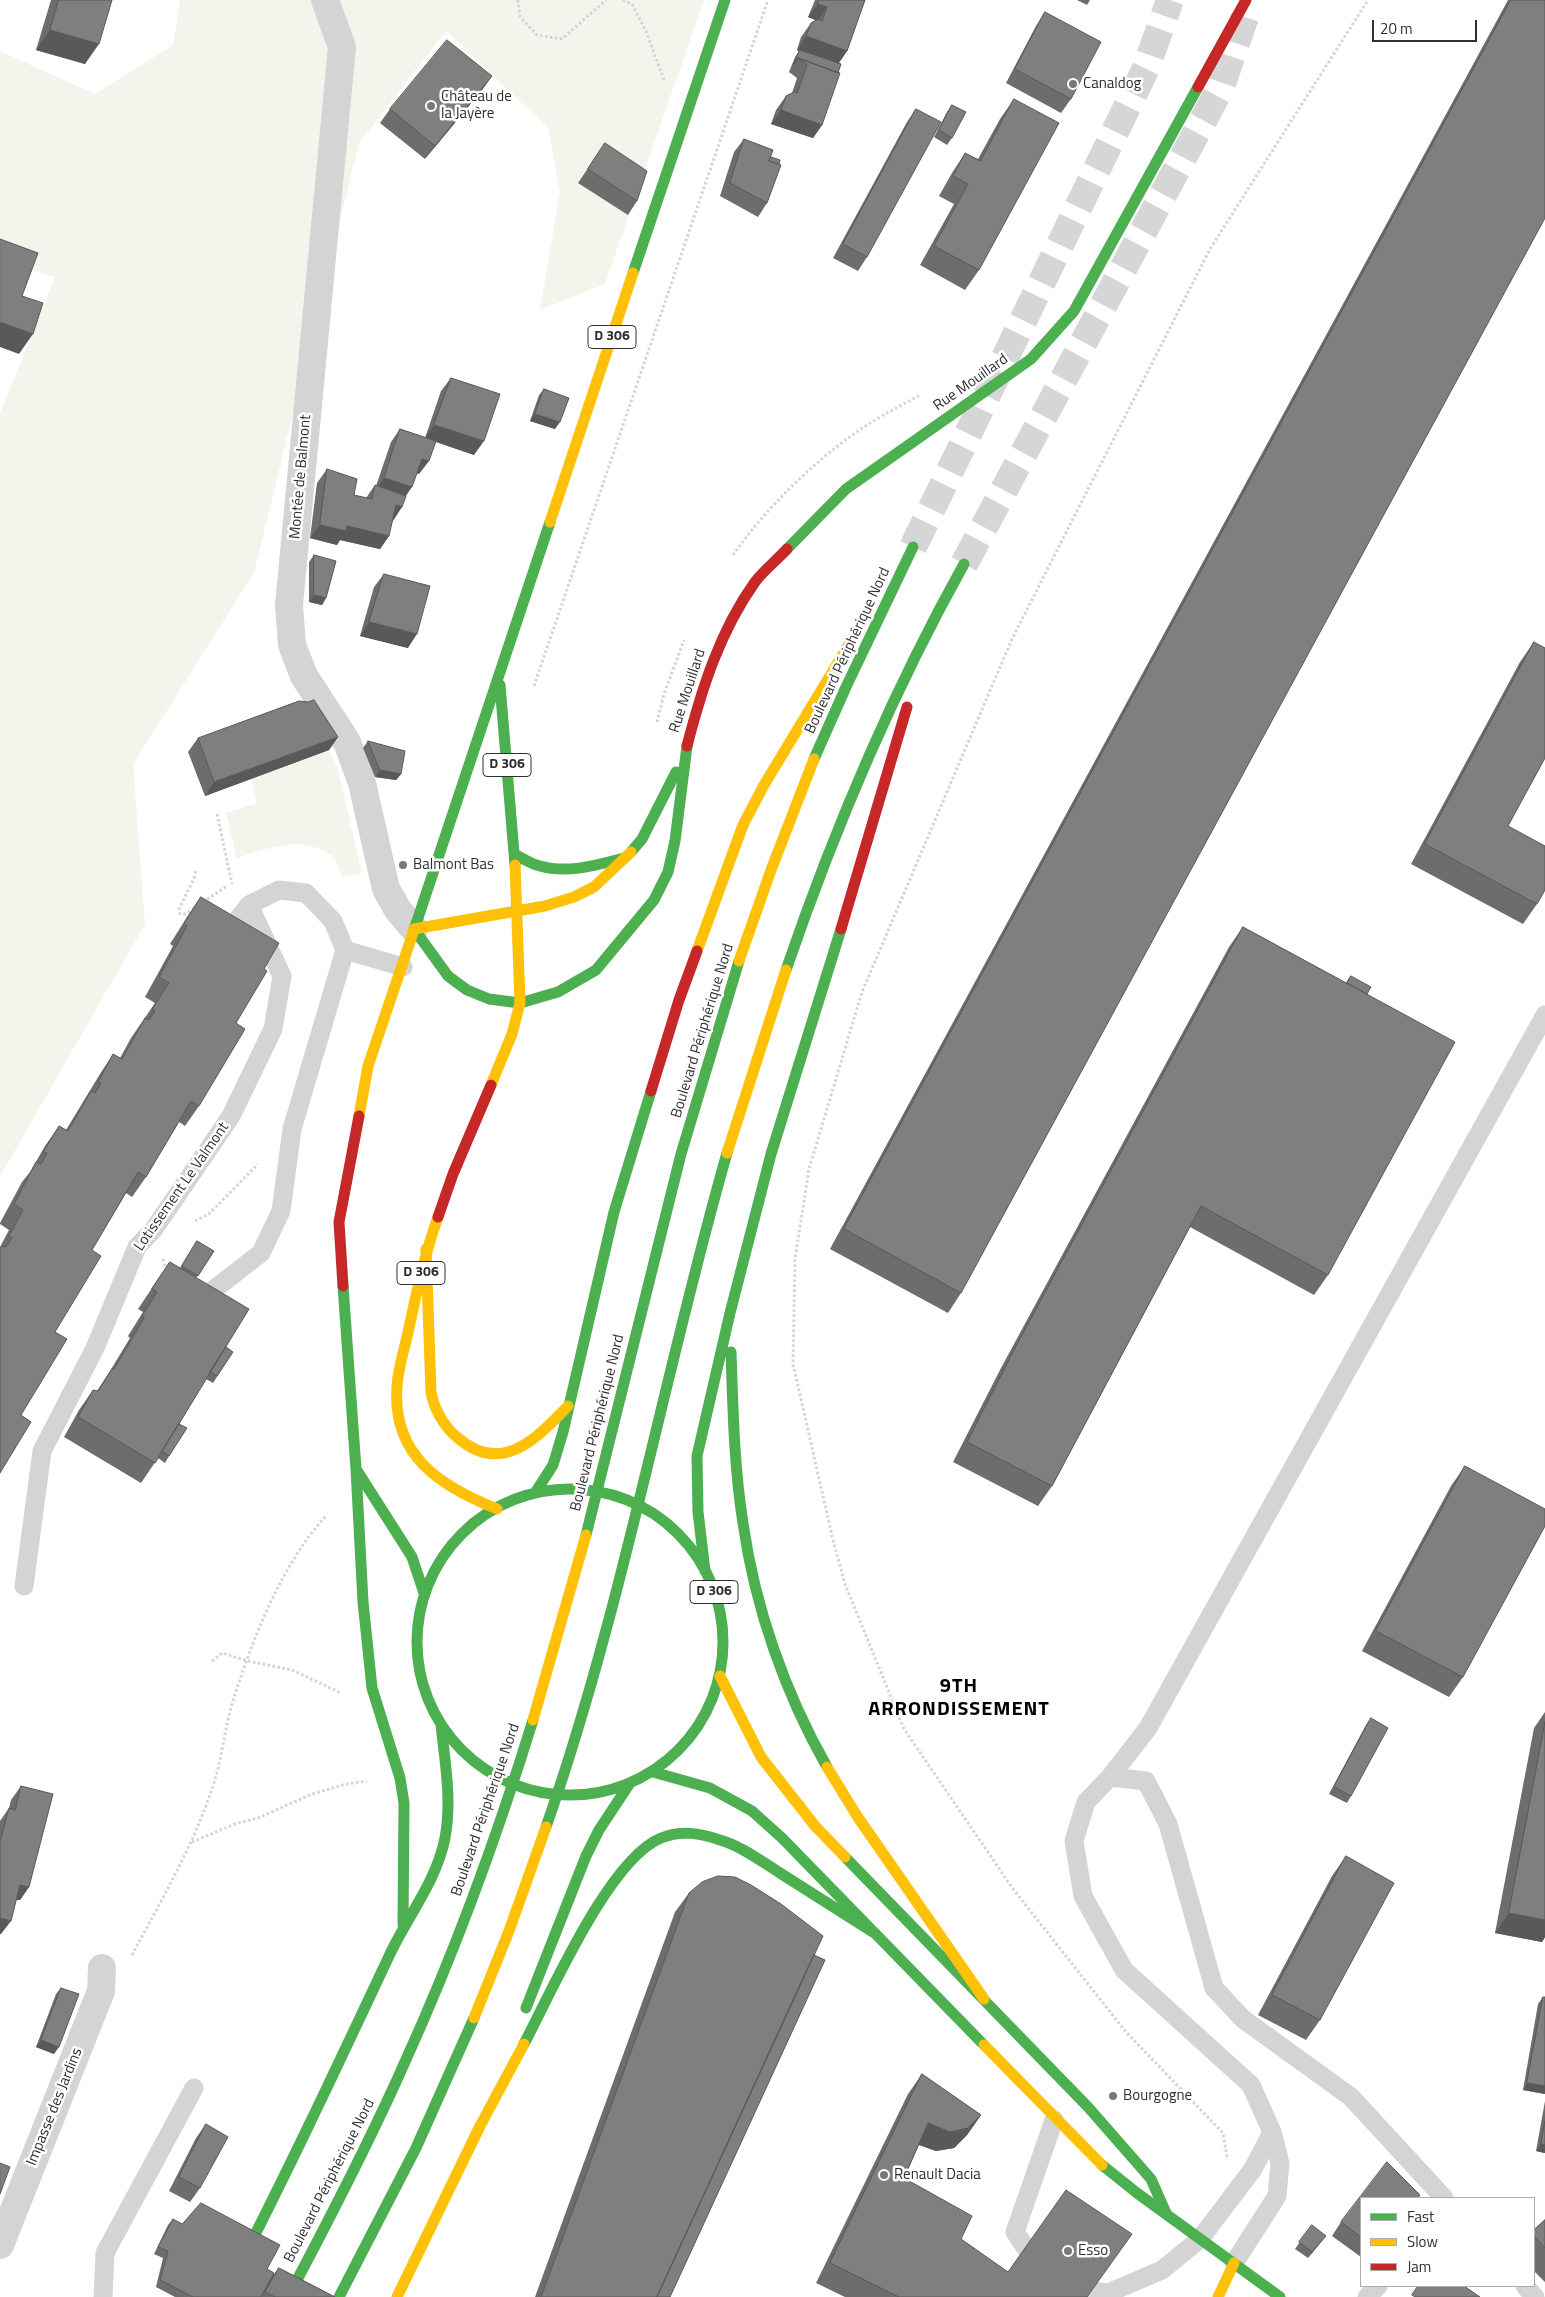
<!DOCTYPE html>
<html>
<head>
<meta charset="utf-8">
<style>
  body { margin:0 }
  #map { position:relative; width:1545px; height:2297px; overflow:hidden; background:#fff; font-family:"Titillium Web",sans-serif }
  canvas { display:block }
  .legend { position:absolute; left:1360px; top:2197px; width:175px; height:90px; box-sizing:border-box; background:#fff; border:1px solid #acacac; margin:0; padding:6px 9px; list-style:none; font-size:15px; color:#303030 }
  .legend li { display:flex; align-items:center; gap:10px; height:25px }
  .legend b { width:25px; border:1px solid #acacac }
  .scale { position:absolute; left:1372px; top:20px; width:105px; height:22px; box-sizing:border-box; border:2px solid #303030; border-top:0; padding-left:6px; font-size:15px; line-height:18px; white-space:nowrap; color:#303030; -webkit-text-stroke:4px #fff; paint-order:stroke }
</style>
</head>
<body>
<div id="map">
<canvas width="1545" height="2297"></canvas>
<ul class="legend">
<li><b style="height:6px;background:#4caf50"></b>Fast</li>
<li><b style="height:6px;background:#ffc107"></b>Slow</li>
<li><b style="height:6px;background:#c62828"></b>Jam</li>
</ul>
<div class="scale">20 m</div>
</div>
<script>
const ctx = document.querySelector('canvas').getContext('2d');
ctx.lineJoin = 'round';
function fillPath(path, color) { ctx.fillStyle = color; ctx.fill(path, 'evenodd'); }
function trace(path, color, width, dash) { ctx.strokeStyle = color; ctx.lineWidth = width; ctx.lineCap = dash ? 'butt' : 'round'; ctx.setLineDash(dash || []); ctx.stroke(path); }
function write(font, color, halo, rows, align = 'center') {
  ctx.font = font + ' "Titillium Web",sans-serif'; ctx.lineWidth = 5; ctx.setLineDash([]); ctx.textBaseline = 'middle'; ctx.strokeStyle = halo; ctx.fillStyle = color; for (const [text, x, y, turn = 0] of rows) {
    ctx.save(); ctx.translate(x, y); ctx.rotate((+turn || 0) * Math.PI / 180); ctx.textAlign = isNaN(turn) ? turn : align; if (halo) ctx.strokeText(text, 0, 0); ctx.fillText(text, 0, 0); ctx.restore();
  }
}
fillPath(new Path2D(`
  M 180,0 L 704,0 L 605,284 L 540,310 L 560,192 L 548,128 L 446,31 L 359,143 L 254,573 L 133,764 L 145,924 L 0,1177 L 0,414 L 55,277 L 0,261 L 0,51 L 95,94 L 173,45 Z
  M 329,750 L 337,767 L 362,873 L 342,877 L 335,858 C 314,843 297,842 271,848 C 259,850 248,853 237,859 L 226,813 L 257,803 L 251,778 Z`), '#f3f5ed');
trace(new Path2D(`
  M 913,547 L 1146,68 L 1170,0
  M 964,564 L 1220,89 L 1245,17`), '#d6d6d6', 28, [28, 14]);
trace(new Path2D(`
  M 518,0 L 520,17 L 537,35 L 562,39 L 606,0
  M 623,0 L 632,4 L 646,31 L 664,80
  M 733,555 C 764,511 807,468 851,436 C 872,420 897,408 920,395
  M 534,686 L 768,0
  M 657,722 L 664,694 L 684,640
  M 217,814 L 232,884
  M 203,902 L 227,886
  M 194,908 L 185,914 L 180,914 L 179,909 L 194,878 L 196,869
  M 195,1221 L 209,1214 L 258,1164
  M 163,1259 L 167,1272
  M 212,1661 L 222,1653 L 248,1661 L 292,1670 L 341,1693
  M 192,1842 L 235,1824 L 258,1818 L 312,1794 L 346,1784 L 367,1781
  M 132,1955 C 161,1901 192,1848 212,1789 C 222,1761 224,1730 233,1701 C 252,1640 282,1563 326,1516
  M 1227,2157 L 1223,2133 L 1126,2032 L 1013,1889 L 904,1729 L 845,1584 L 833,1540 L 793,1364 L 795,1259 L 809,1169 L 862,992 L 1012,639 L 1210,249 L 1368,0`), '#d4d4d4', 3, [2.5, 2.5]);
trace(new Path2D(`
  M 345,950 L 403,967
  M 208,1294 L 261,1253 L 281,1211 L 292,1129 L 345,950 L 333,921 L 306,893 L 279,890 L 249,905 L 232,927
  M 24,1586 L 42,1451 L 95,1348 L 137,1247 L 154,1229 L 231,1116 L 273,1029 L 282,976 L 249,905
  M 1110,1777 L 1146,1781 L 1168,1824 L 1214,1988 L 1243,2019 L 1351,2097 L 1444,2198
  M 1046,2261 L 1025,2247 L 1015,2232 L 1054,2120
  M 1234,2263 L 1277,2196 L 1280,2163 L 1272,2132 L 1251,2085 L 1124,1970 L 1083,1896 L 1074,1841 L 1086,1802 L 1110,1777 L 1148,1728 L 1545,1015
  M 1071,2278 L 1091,2291 L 1108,2293 L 1162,2270 L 1200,2239 L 1253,2169 L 1272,2132
  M 1525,2286 L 1535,2297
  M 103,2297 L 105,2253 L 194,2088
  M 1367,2297 L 1378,2286`), '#d4d4d4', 19);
trace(new Path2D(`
  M 325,0 L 342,47 L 289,605 L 292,645 L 304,676 L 347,742 L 362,783 L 386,889 L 398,910 L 414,929
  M 0,2245 L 101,1991 L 102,1968`), '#d4d4d4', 28);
trace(new Path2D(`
  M 633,273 L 725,0
  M 787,549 L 846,489 L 1031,359 L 1074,311 L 1198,87
  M 500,685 L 515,865
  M 814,759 L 846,687 L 913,547
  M 631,852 L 642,839 L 676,772
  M 515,855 C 523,858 531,864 540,866 C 568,874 597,865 624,858
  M 414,929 L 448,976 L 467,990 L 489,999 L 520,1003 L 558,992 L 596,970 L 654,900 L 668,872 L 675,841 L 687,746
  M 414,930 L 550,522
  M 786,970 C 834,830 892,693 964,564
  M 343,1286 L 356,1469 L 412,1557 L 424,1593
  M 731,1352 C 733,1409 734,1467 743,1523 C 755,1608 785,1693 827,1767
  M 356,1469 L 363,1602 L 372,1688 L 400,1778 L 404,1803 L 403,1925
  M417 1642a153 153 0 1 1 306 0a153 153 0 1 1-306 0Z
  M 535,1493 L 553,1465 L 563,1432 L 614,1212 L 651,1091
  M 586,1535 L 681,1154 L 739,961
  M 705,1571 L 698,1512 L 697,1456 L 730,1313 L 771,1154 L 841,929
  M 653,1772 L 710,1788 L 752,1811 L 782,1838 L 984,2045
  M 546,1827 C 623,1607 663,1377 727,1153
  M 845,1857 L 1088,2107 L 1151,2179 L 1166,2213
  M 526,2008 L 586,1856 L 599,1830 L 630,1783
  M 524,2044 C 551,1993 609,1859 661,1838 C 681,1830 700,1833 720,1840 C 741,1846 761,1861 780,1873 C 811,1893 842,1912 873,1932
  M 1102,2165 L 1137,2193 L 1280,2297
  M 223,2297 C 282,2184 336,2069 390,1954 C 408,1916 437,1880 445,1838 C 452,1801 445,1762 441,1725
  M 288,2297 C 329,2220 369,2143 404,2064 C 455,1952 497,1837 533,1720
  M 339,2297 L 416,2148 L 474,2018`), '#4caf50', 11);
trace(new Path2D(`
  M 550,522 L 633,273
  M 414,929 L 545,906 L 574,897 L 594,887 L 631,852
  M 697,951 L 743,825 L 764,785 L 857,631
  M 739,961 L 771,870 L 814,759
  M 491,1085 L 512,1034 L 520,1003 L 515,865
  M 359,1116 L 368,1066 L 414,930
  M 727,1153 L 786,970
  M 438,1217 C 425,1253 417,1290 409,1328 C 405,1347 398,1368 397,1387 C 392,1456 440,1486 497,1509
  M 426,1249 L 431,1392 C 434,1409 444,1427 458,1438 C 502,1476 537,1438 568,1406
  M 720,1676 L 761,1757 L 815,1826 L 845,1857
  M 533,1720 L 586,1535
  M 827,1767 L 857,1816 L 984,1999
  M 474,2018 L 509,1931 L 546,1827
  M 984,2045 L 1102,2165
  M 397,2297 L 480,2126 L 524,2044
  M 1218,2297 L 1234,2263`), '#ffc107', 11);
trace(new Path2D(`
  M 1198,87 L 1246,0
  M 687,746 C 702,688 720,631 755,582 C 764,570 777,560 787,549
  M 841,929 L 907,707
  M 651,1091 L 679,1000 L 697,951
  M 438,1217 L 453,1174 L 491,1085
  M 343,1286 L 339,1222 L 359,1116`), '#c62828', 11);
fillPath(new Path2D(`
  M 51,0 L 112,0 L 85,64 L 36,50 Z
  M 815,0 L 865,0 L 847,51 L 839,63 L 838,73 L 822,125 L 813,138 L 771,124 L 776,110 L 786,96 L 792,93 L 797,78 L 789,72 L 795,57 L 799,51 L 797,50 L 801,37 L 811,23 L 816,20 L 808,17 Z
  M 1077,0 L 1090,0 L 1087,5 Z
  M 1508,0 L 1545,0 L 961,1293 L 948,1313 L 830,1249 Z
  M 1045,12 L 1071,99 L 1061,113 L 1006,83 L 1036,26 Z
  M 492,76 L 482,90 L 425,159 L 380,123 L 390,109 Z
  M 1014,99 L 979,270 L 965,290 L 920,265 L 954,204 L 939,196 L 952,173 L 965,153 L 978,159 L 1000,119 Z
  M 952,105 L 952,138 L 947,145 L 934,137 L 947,112 Z
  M 916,109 L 867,257 L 858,271 L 833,258 L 907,122 Z
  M 744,139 L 771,157 L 767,203 L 758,217 L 720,196 L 734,152 Z
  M 605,143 L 637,201 L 628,215 L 578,183 Z
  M 451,378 L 474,455 L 436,442 L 419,474 L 417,473 L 406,496 L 402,507 L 392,520 L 389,536 L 380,549 L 340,540 L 337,545 L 310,538 L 317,483 L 327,469 L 354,495 L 366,498 L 375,485 L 376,486 L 391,442 L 400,429 L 425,438 L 441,391 Z
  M 544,389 L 555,429 L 530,421 L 539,395 Z
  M 314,555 L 326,598 L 322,605 L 309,602 L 309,562 Z
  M 384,574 L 408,648 L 360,636 L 374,587 Z
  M 1534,642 L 1508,826 L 1537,904 L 1523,924 L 1411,864 L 1520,662 Z
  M 338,737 L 329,750 L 205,796 L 188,752 L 198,738 Z
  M 368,741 L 401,774 L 396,780 L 375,777 L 363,748 Z
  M 201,897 L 264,969 L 236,1023 L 199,1106 L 185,1126 L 179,1122 L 146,1177 L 132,1197 L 126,1193 L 92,1250 L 55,1332 L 21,1415 L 0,1474 L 0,1247 L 9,1230 L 0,1224 L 0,1223 L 22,1182 L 30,1172 L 45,1146 L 59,1126 L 66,1130 L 100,1074 L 113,1054 L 120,1058 L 131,1038 L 155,1003 L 145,997 L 173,946 L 170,944 L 187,917 Z
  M 1243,927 L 1346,983 L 1351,976 L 1367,994 L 1328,1275 L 1314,1295 L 1190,1227 L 1052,1486 L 1038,1506 L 953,1462 L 1001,1368 L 1229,947 Z
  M 197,1241 L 214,1251 L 196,1278 L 226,1347 L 233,1352 L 213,1383 L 206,1379 L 179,1424 L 169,1456 L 165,1463 L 158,1458 L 141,1483 L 64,1437 L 79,1410 L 93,1390 L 97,1391 L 110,1371 L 130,1338 L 128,1336 L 143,1312 L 138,1309 L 156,1282 L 170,1262 L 180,1268 Z
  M 1465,1466 L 1463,1677 L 1449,1697 L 1362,1651 L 1451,1486 Z
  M 1545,1712 L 1545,1937 L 1542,1942 L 1495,1933 L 1534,1728 Z
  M 1371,1718 L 1351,1796 L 1347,1803 L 1329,1794 L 1366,1725 Z
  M 21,1786 L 29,1887 L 20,1900 L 16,1900 L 1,1934 L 0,1934 L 0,1821 L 9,1808 L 11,1800 Z
  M 1346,1856 L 1320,2020 L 1306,2040 L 1258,2015 L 1332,1876 Z
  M 689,1893 L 814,1955 L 670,2297 L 535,2297 L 675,1912 Z
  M 61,1988 L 54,2054 L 36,2047 L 56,1994 Z
  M 1543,1997 L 1545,2094 L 1523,2090 L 1538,2004 Z
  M 922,2074 L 981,2115 L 967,2135 L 954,2148 L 936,2151 L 919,2145 L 904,2178 L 961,2239 L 1008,2272 L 1088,2297 L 845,2297 L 816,2283 L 908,2094 Z
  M 1545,2101 L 1545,2153 L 1536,2151 Z
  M 206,2124 L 200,2188 L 190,2202 L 169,2191 L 196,2138 Z
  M 1361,2198 L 1361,2257 L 1332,2236 L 1341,2222 Z
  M 173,2219 L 267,2269 L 274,2274 L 279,2268 L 335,2297 L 175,2297 L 156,2287 L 163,2258 L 154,2254 L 168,2225 Z
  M 1545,2220 L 1545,2282 L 1534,2271 L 1534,2230 Z
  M 1312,2225 L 1321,2242 L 1308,2258 L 1295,2249 Z`), '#6d6d6d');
fillPath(new Path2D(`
  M 818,4 L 827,7 L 818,21 L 808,17 Z
  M 50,30 L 99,44 L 85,64 L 36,50 Z
  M 806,36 L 847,51 L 838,64 L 797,50 Z
  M 492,76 L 482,90 L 425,159 L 435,146 Z
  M 781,110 L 822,125 L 813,138 L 771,124 Z
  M 0,322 L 33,334 L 19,354 L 0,347 Z
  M 535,414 L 560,422 L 555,429 L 530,421 Z
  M 434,425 L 484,441 L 474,455 L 425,438 Z
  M 422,459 L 429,461 L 419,474 L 412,472 Z
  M 384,478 L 412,487 L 403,500 L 375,491 Z
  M 396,505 L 402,507 L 393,521 L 386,518 Z
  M 320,525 L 347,526 L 389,536 L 380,549 L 340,540 L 337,545 L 310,538 Z
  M 314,595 L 326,598 L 322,605 L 309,602 Z
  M 369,622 L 417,634 L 408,648 L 360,636 Z
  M 338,737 L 329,750 L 205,796 L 214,782 Z
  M 380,770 L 401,774 L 396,780 L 375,777 Z
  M 20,1885 L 29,1887 L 20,1900 L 11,1898 Z
  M 1509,1913 L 1545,1920 L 1545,1937 L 1542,1942 L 1495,1933 Z
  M 0,1918 L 11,1921 L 1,1934 L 0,1934 Z
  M 41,2040 L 59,2047 L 54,2054 L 36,2047 Z
  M 1527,2083 L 1545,2086 L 1545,2094 L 1523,2090 Z
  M 981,2115 L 967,2135 L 954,2148 L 936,2151 L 914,2143 L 928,2123 Z
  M 1541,2144 L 1545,2145 L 1545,2153 L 1536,2151 Z
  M 1326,2236 L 1321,2242 L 1308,2258 L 1312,2252 Z`), '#595959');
const building = new Path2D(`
  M 59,0 L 112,0 L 99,44 L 50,30 Z
  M 819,0 L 865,0 L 847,51 L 806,36 L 811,23 L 818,19 L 822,21 L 827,7 L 818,4 Z
  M 1511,0 L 1545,0 L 1545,218 L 961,1293 L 844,1229 Z
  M 1045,12 L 1101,42 L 1071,99 L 1015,69 Z
  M 447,40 L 492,76 L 435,146 L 390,109 Z
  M 800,50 L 841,64 L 838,73 L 798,58 L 794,64 Z
  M 798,58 L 840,73 L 822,125 L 781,110 L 786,96 L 794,92 L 797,93 L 807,65 Z
  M 1014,99 L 1059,123 L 979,270 L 934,246 L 968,184 L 953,176 L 965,153 L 980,161 Z
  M 952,105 L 966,112 L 952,138 L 939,130 Z
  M 916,109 L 941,122 L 867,257 L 843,244 Z
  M 744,139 L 773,150 L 769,161 L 781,165 L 767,203 L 730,183 Z
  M 605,143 L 647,171 L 637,201 L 588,169 Z
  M 771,157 L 780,160 L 779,164 L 769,161 Z
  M 0,239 L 38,253 L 22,296 L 43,303 L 33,334 L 0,322 Z
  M 451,378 L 500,394 L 484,441 L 434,425 Z
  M 544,389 L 569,398 L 560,422 L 535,414 Z
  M 400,429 L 436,441 L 429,461 L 422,459 L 412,487 L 384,478 Z
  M 327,469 L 357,479 L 354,495 L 372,499 L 375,485 L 406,496 L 402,507 L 396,505 L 389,536 L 347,526 L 346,531 L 320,525 Z
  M 314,555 L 336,561 L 326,598 L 314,595 Z
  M 384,574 L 430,586 L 417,634 L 369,622 Z
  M 1534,642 L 1545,648 L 1545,758 L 1508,826 L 1545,846 L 1545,890 L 1537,904 L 1425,844 Z
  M 314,700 L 338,737 L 214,782 L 198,738 L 299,701 L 308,702 Z
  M 368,741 L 405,751 L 401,774 L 380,770 Z
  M 201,897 L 279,943 L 264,969 L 267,971 L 236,1023 L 245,1029 L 199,1106 L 191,1101 L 146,1177 L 138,1172 L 92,1250 L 101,1256 L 55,1332 L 67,1339 L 21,1415 L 31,1422 L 0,1473 L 0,1249 L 2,1246 L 6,1247 L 12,1238 L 9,1236 L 23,1210 L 14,1204 L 36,1162 L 41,1164 L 47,1153 L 43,1152 L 59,1126 L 68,1131 L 91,1091 L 95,1093 L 101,1083 L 98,1082 L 113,1054 L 122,1059 L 145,1018 L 149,1020 L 155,1011 L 152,1009 L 169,983 L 159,977 L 187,926 L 184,924 Z
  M 1243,927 L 1455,1042 L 1328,1275 L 1201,1206 L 1052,1486 L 967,1442 L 1015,1348 Z
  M 1351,976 L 1371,987 L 1367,994 L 1347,983 Z
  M 197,1241 L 214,1251 L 198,1276 L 182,1266 Z
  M 170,1262 L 249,1309 L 155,1463 L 78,1417 L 93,1390 L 98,1391 L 112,1369 L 114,1369 L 144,1318 L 142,1316 L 157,1292 L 152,1289 Z
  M 226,1347 L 233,1352 L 217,1376 L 210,1372 Z
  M 179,1424 L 187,1428 L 169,1456 L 162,1451 Z
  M 1465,1466 L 1545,1509 L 1545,1526 L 1463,1677 L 1376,1631 Z
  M 1371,1718 L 1388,1728 L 1351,1796 L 1334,1787 Z
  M 1545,1722 L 1545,1920 L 1509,1913 Z
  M 21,1786 L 53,1794 L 29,1887 L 20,1885 L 11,1921 L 0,1918 L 0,1842 L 9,1808 L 15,1810 Z
  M 1346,1856 L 1394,1883 L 1320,2020 L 1272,1995 Z
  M 718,1876 L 735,1877 L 751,1885 L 781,1904 L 823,1936 L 657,2297 L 541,2297 L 689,1893 L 702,1882 Z
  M 814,1955 L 825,1960 L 670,2297 L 657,2297 Z
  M 61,1988 L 79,1994 L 59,2047 L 41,2040 Z
  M 1543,1997 L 1545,1997 L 1545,2086 L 1527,2083 Z
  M 922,2074 L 981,2115 L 968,2128 L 950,2132 L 928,2123 L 904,2178 L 972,2216 L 961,2239 L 1008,2272 L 1066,2190 L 1132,2234 L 1087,2297 L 899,2297 L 830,2263 Z
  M 1545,2121 L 1545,2145 L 1541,2144 Z
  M 206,2124 L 228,2137 L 200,2188 L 179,2177 Z
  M 1387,2162 L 1420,2195 L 1418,2198 L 1361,2198 L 1361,2237 L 1341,2222 Z
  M 0,2163 L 10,2167 L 0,2194 Z
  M 201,2203 L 280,2245 L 267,2269 L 274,2273 L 261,2297 L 193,2297 L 160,2280 L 168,2251 L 158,2247 L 173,2219 L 182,2224 Z
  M 1545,2220 L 1545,2248 L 1534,2236 L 1534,2230 Z
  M 1312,2225 L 1326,2236 L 1312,2252 L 1299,2242 Z
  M 279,2268 L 335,2297 L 275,2297 L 265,2292 Z
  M 1418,2286 L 1464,2286 L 1480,2297 L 1415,2297 L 1412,2295 Z`);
fillPath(building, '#7f7f7f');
trace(building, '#595959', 1);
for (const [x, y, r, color] of [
  [1073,84,5,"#787878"],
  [431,106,5,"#787878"],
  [403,865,5,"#787878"],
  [1113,2096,5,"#787878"],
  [884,2175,5,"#787878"],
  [1068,2251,5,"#787878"]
]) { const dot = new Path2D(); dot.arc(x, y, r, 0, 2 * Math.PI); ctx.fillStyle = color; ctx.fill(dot); trace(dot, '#fff', 2); }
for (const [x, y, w] of [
  [612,337,48],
  [507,765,48],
  [421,1273,48],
  [714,1592,48]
]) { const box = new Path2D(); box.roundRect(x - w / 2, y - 11.5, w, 23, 4); ctx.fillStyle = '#fff'; ctx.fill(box); trace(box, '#303030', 1); }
write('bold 14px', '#303030', null, [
  ["D 306",612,337],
  ["D 306",507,765],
  ["D 306",421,1273],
  ["D 306",714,1592]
]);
write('15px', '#303030', '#fff', [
  ["Canaldog",1083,84],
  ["Château de",441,97],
  ["la Jayère",441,114],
  ["Balmont Bas",413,865],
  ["Bourgogne",1123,2096],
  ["Renault Dacia",894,2175],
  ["Esso",1078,2251]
], 'left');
write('15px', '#303030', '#fff', [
  ["Rue Mouillard",971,383,-35],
  ["Montée de Balmont",301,477,-85],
  ["Boulevard Périphérique Nord",848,651,-65],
  ["Rue Mouillard",688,691,-72],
  ["Boulevard Périphérique Nord",703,1031,-73],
  ["Lotissement Le Valmont",182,1187,-55],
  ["Boulevard Périphérique Nord",598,1423,-76],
  ["Boulevard Périphérique Nord",486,1810,-71],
  ["Impasse des Jardins",55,2107,-68],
  ["Boulevard Périphérique Nord",330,2181,-63]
]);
ctx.letterSpacing = '1px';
write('bold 20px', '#000', '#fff', [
  ["9TH",959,1687],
  ["ARRONDISSEMENT",959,1710]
]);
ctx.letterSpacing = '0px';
</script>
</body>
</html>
